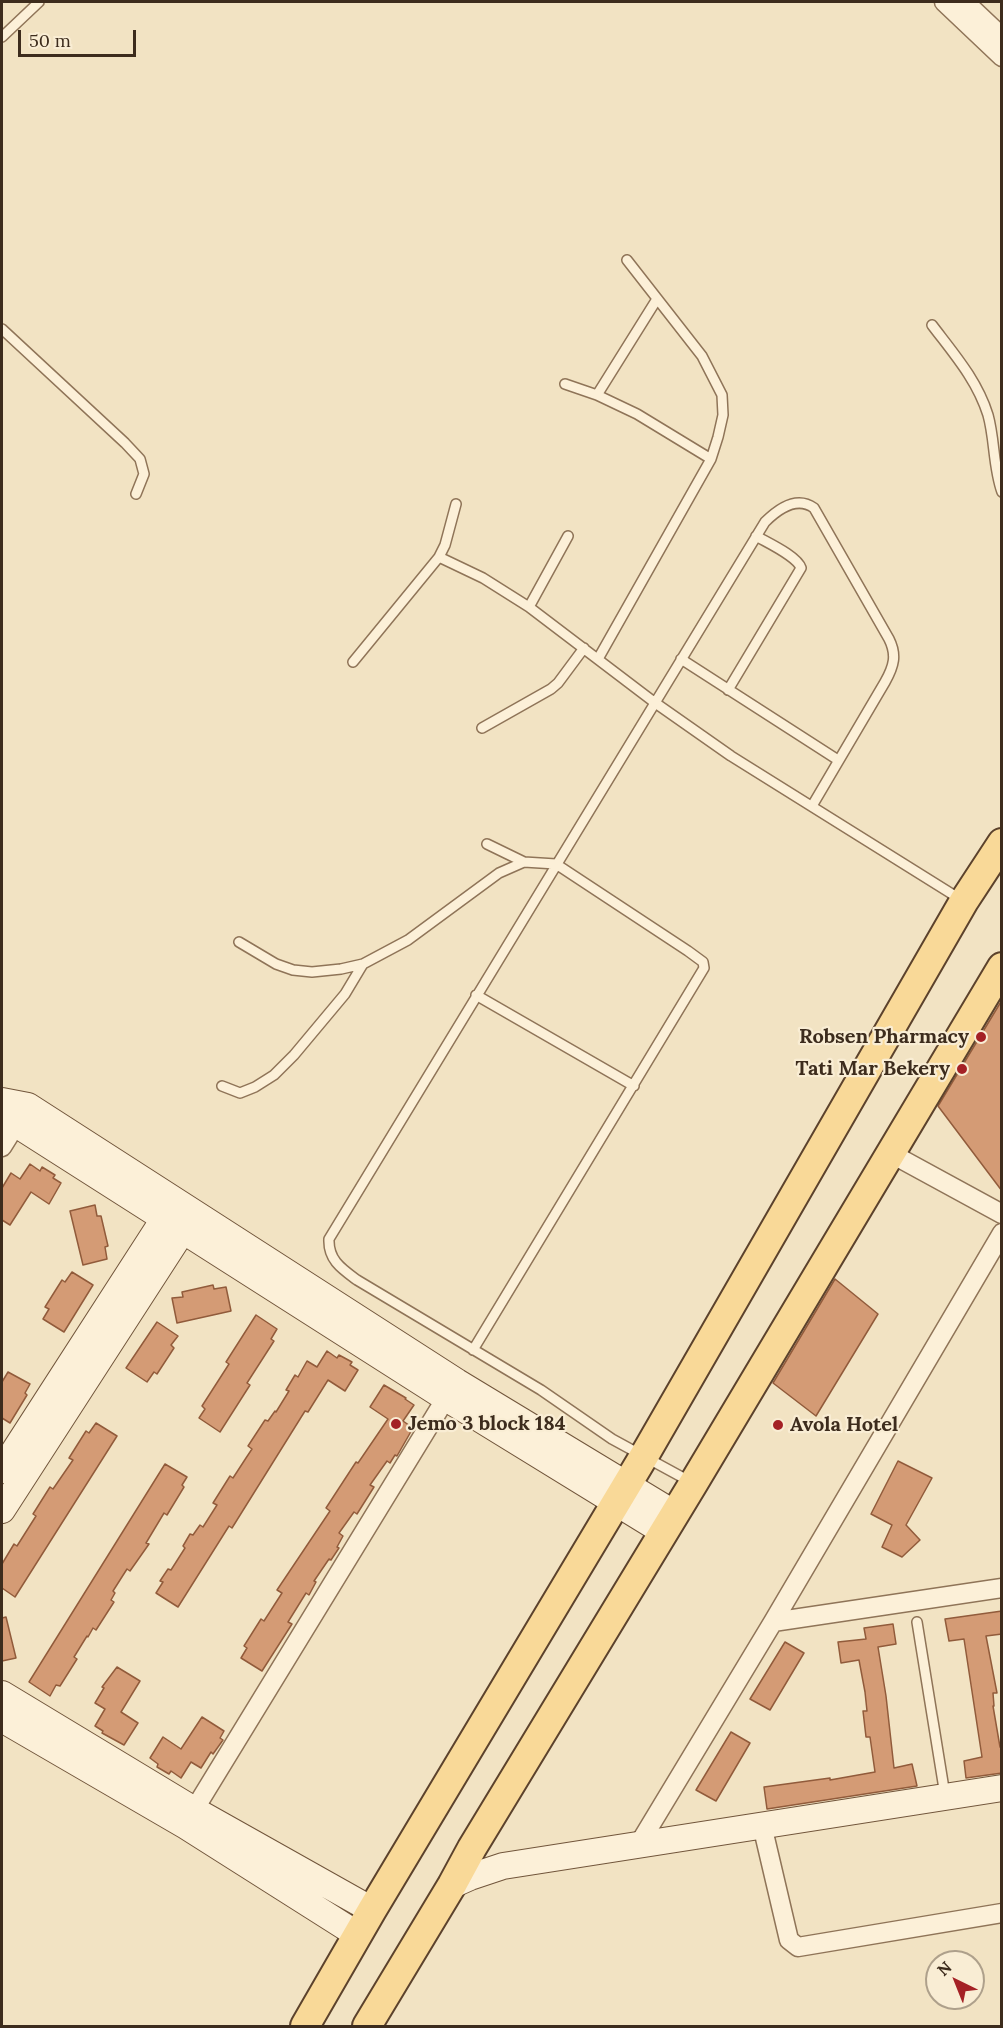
<!DOCTYPE html>
<html>
<head>
<meta charset="utf-8">
<style>
  body { margin:0 }
  #map { position:relative; width:1003px; height:2028px; overflow:hidden; background:#f2e3c3; font-family:Lora,serif }
  canvas { display:block }
  .frame { position:absolute; inset:0; border:3px solid #3d2c1d; pointer-events:none }
  .north { position:absolute; left:925px; top:1950px; width:60px; height:60px; box-sizing:border-box; background:#f9edd4; border:2px solid #aea08b; border-radius:50%; rotate:317deg; font-size:16px; font-weight:700; line-height:24px; text-align:center; color:#3d2c1d }
  .north::after { content:''; display:block; margin:auto; width:21px; height:27px; background:#a42125; clip-path:polygon(50% 0,100% 100%,50% 72%,0 100%) }
  .scale { position:absolute; left:18px; top:30px; width:118px; height:27px; box-sizing:border-box; border:3px solid #3d2c1d; border-top:0; padding-left:8px; font-size:18px; line-height:21px; white-space:nowrap; color:#3d2c1d; -webkit-text-stroke:4px #f9edd4; paint-order:stroke }
</style>
</head>
<body>
<div id="map">
<canvas width="1003" height="2028"></canvas>
<div class="frame"></div>
<div class="north">N</div>
<div class="scale">50 m</div>
</div>
<script>
const ctx = document.querySelector('canvas').getContext('2d');
ctx.lineJoin = 'round';
function fillPath(path, color) { ctx.fillStyle = color; ctx.fill(path, 'evenodd'); }
function trace(path, color, width, dash) { ctx.strokeStyle = color; ctx.lineWidth = width; ctx.lineCap = dash ? 'butt' : 'round'; ctx.setLineDash(dash || []); ctx.stroke(path); }
function write(font, color, halo, rows, align = 'center') {
  ctx.font = font + ' Lora,serif'; ctx.lineWidth = 4.5; ctx.setLineDash([]); ctx.textBaseline = 'middle'; ctx.strokeStyle = halo; ctx.fillStyle = color; for (const [text, x, y, turn = 0] of rows) {
    ctx.save(); ctx.translate(x, y); ctx.rotate((+turn || 0) * Math.PI / 180); ctx.textAlign = isNaN(turn) ? turn : align; if (halo) ctx.strokeText(text, 0, 0); ctx.fillText(text, 0, 0); ctx.restore();
  }
}
const building = new Path2D(`
  M 1002,1000 L 1002,1191 L 938,1106 Z
  M 30,1164 L 40,1171 L 42,1167 L 55,1175 L 53,1178 L 61,1183 L 49,1204 L 31,1192 L 10,1225 L 2,1220 L 2,1188 L 11,1173 L 20,1179 Z
  M 95,1205 L 97,1216 L 101,1216 L 108,1246 L 105,1247 L 107,1259 L 83,1265 L 70,1211 Z
  M 72,1272 L 93,1285 L 64,1332 L 43,1319 L 49,1309 L 45,1307 L 62,1280 L 65,1282 Z
  M 835,1279 L 878,1314 L 816,1416 L 773,1383 Z
  M 213,1285 L 214,1289 L 226,1287 L 231,1311 L 177,1323 L 172,1298 L 183,1297 L 182,1292 Z
  M 256,1315 L 277,1329 L 271,1339 L 274,1341 L 247,1383 L 250,1385 L 220,1432 L 199,1418 L 205,1409 L 202,1406 L 229,1364 L 226,1362 Z
  M 157,1322 L 178,1336 L 171,1345 L 174,1348 L 157,1374 L 154,1372 L 147,1382 L 126,1368 Z
  M 327,1351 L 337,1358 L 339,1355 L 352,1362 L 350,1365 L 358,1370 L 345,1391 L 328,1380 L 308,1412 L 305,1411 L 232,1528 L 229,1526 L 178,1607 L 156,1593 L 163,1582 L 160,1581 L 168,1569 L 171,1570 L 185,1548 L 183,1546 L 190,1534 L 193,1535 L 200,1525 L 203,1527 L 217,1505 L 213,1503 L 230,1476 L 233,1478 L 246,1458 L 252,1449 L 248,1446 L 265,1420 L 268,1421 L 275,1411 L 276,1412 L 289,1391 L 286,1390 L 295,1375 L 298,1377 L 307,1361 L 317,1367 Z
  M 8,1372 L 30,1384 L 25,1393 L 27,1395 L 10,1423 L 2,1418 L 2,1382 Z
  M 384,1385 L 406,1398 L 405,1399 L 414,1405 L 403,1421 L 413,1428 L 397,1456 L 395,1455 L 390,1463 L 387,1461 L 370,1485 L 374,1487 L 357,1514 L 354,1512 L 339,1533 L 343,1536 L 337,1547 L 339,1548 L 331,1560 L 329,1559 L 314,1581 L 316,1582 L 309,1595 L 306,1593 L 288,1622 L 292,1624 L 262,1671 L 241,1658 L 247,1648 L 244,1646 L 261,1619 L 264,1621 L 282,1593 L 277,1590 L 330,1511 L 326,1508 L 356,1462 L 358,1463 L 388,1419 L 370,1407 Z
  M 96,1423 L 117,1436 L 15,1597 L 2,1588 L 2,1564 L 14,1544 L 17,1546 L 36,1516 L 33,1514 L 50,1487 L 53,1489 L 73,1460 L 69,1458 L 86,1431 L 89,1433 Z
  M 898,1461 L 932,1478 L 906,1525 L 920,1540 L 902,1557 L 882,1547 L 892,1525 L 871,1514 Z
  M 165,1464 L 187,1477 L 182,1485 L 184,1487 L 167,1515 L 164,1513 L 146,1543 L 149,1544 L 130,1571 L 127,1569 L 113,1591 L 115,1593 L 111,1600 L 114,1602 L 96,1630 L 93,1628 L 88,1637 L 87,1636 L 74,1657 L 77,1659 L 60,1686 L 56,1685 L 50,1696 L 29,1682 Z
  M 1002,1611 L 1002,1634 L 986,1636 L 997,1693 L 993,1693 L 994,1706 L 993,1706 L 1000,1747 L 1002,1747 L 1002,1773 L 966,1778 L 964,1761 L 982,1757 L 964,1639 L 949,1641 L 945,1619 Z
  M 6,1617 L 16,1658 L 2,1661 L 2,1618 Z
  M 893,1624 L 896,1644 L 878,1647 L 886,1696 L 894,1768 L 912,1764 L 917,1786 L 767,1809 L 764,1787 L 830,1778 L 830,1780 L 875,1772 L 870,1737 L 866,1737 L 863,1711 L 867,1711 L 865,1692 L 859,1660 L 841,1663 L 838,1642 L 866,1639 L 864,1628 Z
  M 785,1642 L 804,1653 L 770,1710 L 750,1699 Z
  M 117,1667 L 140,1681 L 121,1712 L 138,1723 L 124,1745 L 102,1733 L 103,1731 L 95,1726 L 105,1709 L 95,1703 L 104,1688 L 102,1687 Z
  M 202,1717 L 224,1731 L 220,1738 L 223,1740 L 213,1754 L 211,1752 L 201,1768 L 191,1762 L 181,1778 L 171,1771 L 169,1774 L 157,1767 L 158,1764 L 150,1758 L 163,1737 L 181,1749 Z
  M 731,1732 L 750,1743 L 716,1801 L 696,1790 Z`);
fillPath(building, '#d49b75');
trace(building, '#915b3b', 1.5);
const lane = new Path2D(`
  M 2,37 L 39,2
  M 932,325 C 954,354 977,380 988,415 C 995,440 993,467 1002,492
  M 2,329 L 125,443 L 140,459 L 144,474 L 136,494
  M 565,384 L 597,395 L 637,414 L 711,459
  M 597,395 L 657,299
  M 439,557 L 483,578 L 529,607 L 654,702 L 731,756 L 960,899
  M 529,607 L 568,536
  M 598,659 L 711,459 L 718,437 L 723,415 L 722,395 L 702,356 L 627,260
  M 681,659 L 838,760
  M 353,662 L 439,557 L 445,545 L 456,504
  M 728,690 L 801,568 C 797,556 768,543 756,536
  M 482,728 L 551,689 L 558,683 L 584,648
  M 239,942 L 276,964 L 293,970 L 312,972 L 341,969 L 363,964 L 408,940 L 499,873 L 524,862
  M 476,995 L 634,1086
  M 222,1086 L 240,1093 L 255,1087 L 274,1075 L 294,1055 L 345,994 L 363,964
  M 473,1350 L 704,968 L 703,962 L 688,951 L 556,864 L 524,862 L 487,844
  M 691,1482 L 612,1439 L 541,1390 L 357,1280 C 342,1269 328,1260 329,1239 L 765,522 C 777,510 796,495 814,508 L 889,639 C 897,655 894,666 885,682 L 812,806
  M 917,1622 L 945,1795`);
const street = new Path2D(`
  M 944,2 L 1002,57
  M 965,2 L 1002,37
  M 2,1147 L 22,1115
  M 890,1153 L 1002,1214
  M 773,1622 L 1002,1588
  M 194,1810 L 446,1398
  M 762,1825 L 789,1940 L 798,1947 L 1002,1913
  M 639,1844 L 773,1622 L 1002,1233`);
const secondary = new Path2D(`
  M 2,1101 L 28,1106 L 457,1382 L 675,1514
  M 2,1109 L 16,1124 L 446,1398 L 664,1532
  M 2,1470 L 164,1219
  M 2,1510 L 183,1230
  M 2,1694 L 194,1810 L 372,1910
  M 2,1719 L 186,1826 L 358,1935
  M 452,1885 L 470,1877 L 503,1866 L 1002,1788`);
const primary = new Path2D(`
  M 305,2026 L 372,1910 L 644,1456 L 964,901 L 1002,843
  M 367,2026 L 452,1885 L 472,1848 L 693,1484 L 1002,967`);
trace(lane, '#8f7458', 12);
trace(street, '#8f7458', 21);
trace(secondary, '#71553b', 28);
trace(primary, '#5c422c', 32);
trace(lane, '#fcf0d8', 9);
trace(street, '#fcf0d8', 18);
trace(secondary, '#fcf0d8', 26);
trace(primary, '#f9d998', 28);
for (const [x, y, r, color] of [
  [981,1037,6,"#a42125"],
  [962,1069,6,"#a42125"],
  [396,1424,6,"#a42125"],
  [778,1425,6,"#a42125"]
]) { const dot = new Path2D(); dot.arc(x, y, r, 0, 2 * Math.PI); ctx.fillStyle = color; ctx.fill(dot); trace(dot, '#f9edd4', 2); }
write('bold 20px', '#3d2c1d', '#f9edd4', [
  ["Robsen Pharmacy",969,1037],
  ["Tati Mar Bekery",950,1069],
  ["Jemo 3 block 184",408,1424,"left"],
  ["Avola Hotel",790,1425,"left"]
], 'right');
</script>
</body>
</html>
